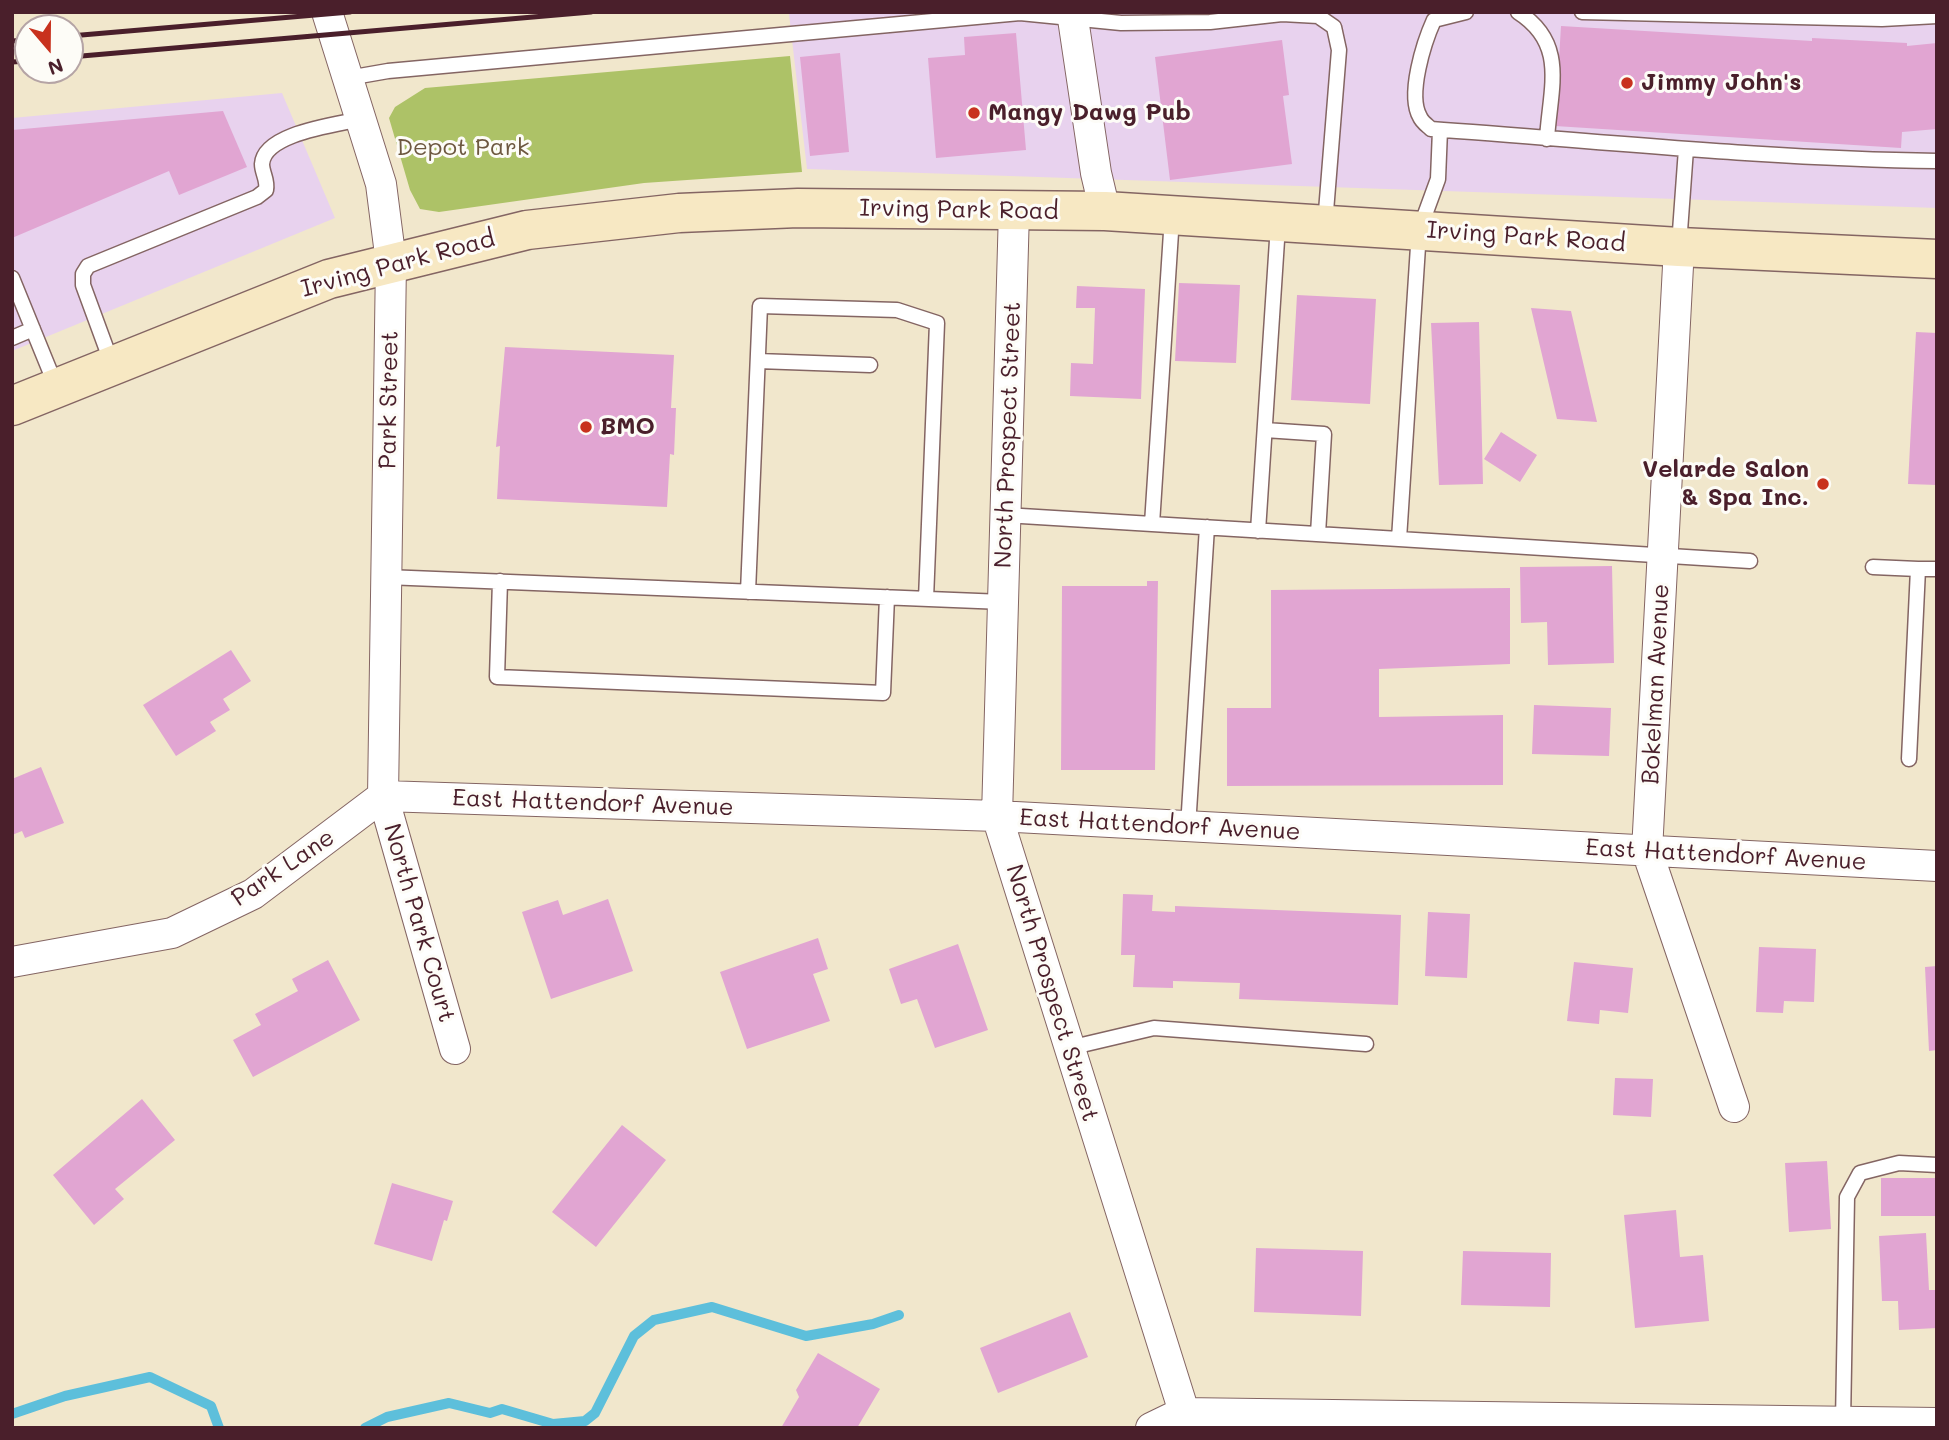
<!DOCTYPE html>
<html>
<head>
<meta charset="utf-8">
<style>
  body { margin:0 }
  #map { position:relative; width:1949px; height:1440px; overflow:hidden; background:#f1e7cc; font-family:Mali,sans-serif }
  canvas { display:block }
  .frame { position:absolute; inset:0; border:14px solid #4a1f2b; pointer-events:none }
  .north { position:absolute; left:14px; top:14px; width:70px; height:70px; box-sizing:border-box; background:#fdfcf7; border:2px solid #b5a4a5; border-radius:50%; rotate:160deg; font-size:19px; font-weight:700; line-height:28px; text-align:center; color:#4a1f2b }
  .north::after { content:''; display:block; margin:auto; width:24px; height:32px; background:#c8321e; clip-path:polygon(50% 0,100% 100%,50% 72%,0 100%) }
</style>
</head>
<body>
<div id="map">
<canvas width="1949" height="1440"></canvas>
<div class="frame"></div>
<div class="north">N</div>
</div>
<script>
const ctx = document.querySelector('canvas').getContext('2d');
ctx.lineJoin = 'round';
function fillPath(path, color) { ctx.fillStyle = color; ctx.fill(path, 'evenodd'); }
function trace(path, color, width, dash) { ctx.strokeStyle = color; ctx.lineWidth = width; ctx.lineCap = dash ? 'butt' : 'round'; ctx.setLineDash(dash || []); ctx.stroke(path); }
function write(font, color, halo, rows, align = 'center') {
  ctx.font = font + ' Mali,sans-serif'; ctx.lineWidth = 6; ctx.setLineDash([]); ctx.textBaseline = 'middle'; ctx.strokeStyle = halo; ctx.fillStyle = color; for (const [text, x, y, turn = 0] of rows) {
    ctx.save(); ctx.translate(x, y); ctx.rotate((+turn || 0) * Math.PI / 180); ctx.textAlign = isNaN(turn) ? turn : align; if (halo) ctx.strokeText(text, 0, 0); ctx.fillText(text, 0, 0); ctx.restore();
  }
}
fillPath(new Path2D(`
  M 815,12 L 1937,12 L 1937,208 L 807,169 L 789,14 Z
  M 282,93 L 335,218 L 12,351 L 12,118 Z`), '#e8d2ee');
fillPath(new Path2D(`
  M 790,56 L 802,172 L 644,183 L 439,212 L 420,209 L 410,190 L 389,118 L 395,107 L 425,88 Z`), '#adc267');
trace(new Path2D(`
  M 12,1414 L 65,1396 L 150,1377 L 211,1406 L 219,1428
  M 365,1428 L 387,1417 L 449,1403 L 490,1413 L 502,1409 L 553,1424 L 585,1421 L 595,1413 L 634,1336 L 654,1320 L 712,1307 L 806,1336 L 873,1324 L 899,1315`), '#5dbfdb', 10);
fillPath(new Path2D(`
  M 1561,26 L 1812,41 L 1812,38 L 1907,43 L 1907,46 L 1937,43 L 1937,129 L 1902,132 L 1901,148 L 1555,126 Z
  M 1016,33 L 1026,150 L 936,158 L 928,58 L 965,55 L 964,37 Z
  M 1282,40 L 1289,95 L 1283,96 L 1292,164 L 1170,180 L 1155,57 Z
  M 840,53 L 849,152 L 810,156 L 800,57 Z
  M 223,111 L 247,167 L 179,195 L 169,171 L 12,238 L 12,130 Z
  M 1179,283 L 1240,285 L 1236,363 L 1175,361 Z
  M 1077,286 L 1145,289 L 1141,399 L 1070,396 L 1071,363 L 1093,364 L 1095,308 L 1076,308 Z
  M 1297,295 L 1376,299 L 1370,404 L 1291,400 Z
  M 1531,308 L 1571,311 L 1597,422 L 1557,419 Z
  M 1479,322 L 1483,484 L 1439,485 L 1431,323 Z
  M 1916,332 L 1937,333 L 1937,485 L 1908,484 Z
  M 505,347 L 674,355 L 671,408 L 676,408 L 674,455 L 670,454 L 667,507 L 497,499 L 500,446 L 496,447 Z
  M 1501,432 L 1537,455 L 1520,482 L 1484,459 Z
  M 1612,566 L 1614,663 L 1548,665 L 1547,622 L 1521,623 L 1520,567 Z
  M 1147,581 L 1158,581 L 1155,770 L 1061,770 L 1062,586 L 1147,586 Z
  M 1510,588 L 1510,664 L 1379,669 L 1379,717 L 1503,715 L 1503,785 L 1227,786 L 1227,708 L 1271,708 L 1271,590 Z
  M 231,650 L 251,681 L 223,699 L 230,710 L 210,722 L 216,731 L 176,756 L 143,705 Z
  M 1534,705 L 1611,708 L 1609,756 L 1532,754 Z
  M 41,767 L 64,823 L 25,838 L 22,831 L 12,835 L 12,779 Z
  M 1123,894 L 1153,895 L 1152,911 L 1175,912 L 1175,906 L 1401,915 L 1398,1005 L 1239,999 L 1240,983 L 1173,981 L 1173,988 L 1133,987 L 1135,955 L 1121,955 Z
  M 608,899 L 633,971 L 551,999 L 522,912 L 558,900 L 563,915 Z
  M 1428,912 L 1470,914 L 1467,978 L 1425,976 Z
  M 818,938 L 828,969 L 813,974 L 830,1021 L 747,1049 L 720,972 Z
  M 958,944 L 988,1030 L 935,1048 L 917,999 L 901,1004 L 889,969 Z
  M 1759,947 L 1816,949 L 1814,1002 L 1784,1001 L 1783,1013 L 1756,1012 Z
  M 328,960 L 360,1020 L 253,1077 L 233,1040 L 261,1025 L 255,1014 L 298,991 L 292,979 Z
  M 1574,962 L 1633,968 L 1628,1013 L 1600,1010 L 1599,1024 L 1567,1021 Z
  M 1937,966 L 1937,1050 L 1929,1051 L 1925,967 Z
  M 1615,1078 L 1653,1079 L 1651,1117 L 1613,1115 Z
  M 142,1099 L 175,1140 L 115,1189 L 124,1199 L 94,1225 L 53,1175 Z
  M 622,1125 L 666,1160 L 596,1247 L 552,1212 Z
  M 1827,1161 L 1831,1229 L 1789,1232 L 1785,1163 Z
  M 1881,1178 L 1935,1178 L 1936,1216 L 1881,1216 Z
  M 392,1183 L 453,1201 L 447,1221 L 444,1220 L 432,1261 L 374,1244 Z
  M 1676,1210 L 1680,1257 L 1703,1255 L 1709,1321 L 1635,1328 L 1624,1215 Z
  M 1926,1233 L 1929,1290 L 1937,1290 L 1937,1328 L 1899,1330 L 1898,1301 L 1882,1301 L 1879,1236 Z
  M 1256,1248 L 1363,1251 L 1361,1316 L 1254,1312 Z
  M 1463,1251 L 1551,1253 L 1550,1307 L 1461,1305 Z
  M 1070,1312 L 1088,1357 L 998,1393 L 980,1348 Z
  M 818,1353 L 880,1389 L 857,1428 L 781,1428 L 799,1397 L 796,1390 Z`), '#e1a5d2');
const lane = new Path2D(`
  M 1466,12 L 1434,20 C 1424,42 1407,95 1420,117 C 1422,122 1428,126 1431,129 C 1600,141 1768,159 1937,161
  M 1518,12 C 1568,44 1550,88 1547,139
  M 1582,12 L 1882,19 L 1937,16
  M 348,78 L 388,71 L 1020,13 L 1121,23 L 1210,22 L 1282,14 L 1318,16 L 1334,27 L 1339,50 L 1325,224
  M 1172,217 L 1152,524 L 1399,539 L 1419,231 L 1438,179 L 1440,130
  M 1679,245 L 1686,149
  M 12,278 L 56,386
  M 12,338 L 33,329
  M 758,361 L 870,365
  M 112,364 L 83,285 L 83,274 L 88,266 L 257,197 L 266,190 C 268,180 262,173 262,164 C 264,133 336,125 361,119
  M 1265,430 L 1324,434 L 1318,534
  M 1005,515 L 1152,524
  M 1258,531 L 1278,225
  M 1399,539 L 1750,561
  M 1873,567 L 1918,569
  M 386,577 L 1003,602
  M 500,581 L 497,677 L 883,693 L 887,597
  M 748,592 L 760,306 L 897,310 L 937,323 L 926,599
  M 1909,759 L 1918,569 L 1937,569
  M 1188,827 L 1207,527
  M 1069,1048 L 1154,1028 L 1366,1044
  M 1843,1422 L 1847,1197 L 1860,1173 L 1899,1163 L 1937,1165`);
const street = new Path2D(`
  M 327,12 L 381,184 L 391,262 L 383,796 L 455,1049
  M 1072,12 L 1096,173 L 1105,211
  M 1014,210 L 997,816 L 1189,1428
  M 1679,247 L 1647,851 L 1734,1107
  M 383,796 L 997,816 L 1937,866
  M 12,962 L 172,933 L 253,894 L 383,796
  M 1151,1428 L 1182,1413 L 1937,1423`);
const secondary = new Path2D(`
  M 12,406 L 329,279 L 527,230 L 679,213 L 798,208 L 1105,211 L 1679,247 L 1937,259`);
trace(lane, '#846563', 17);
trace(street, '#846563', 32);
trace(secondary, '#846563', 41);
trace(lane, '#fff', 14);
trace(street, '#fff', 30);
trace(secondary, '#f7e8c3', 38);
trace(new Path2D(`
  M 70,36 L 350,12
  M 12,41 L 28,40
  M 70,57 L 591,12
  M 12,62 L 28,61`), '#4a1f2b', 5);
for (const [x, y, r, color] of [
  [1627,83,7,"#c8321e"],
  [974,113,7,"#c8321e"],
  [586,427,7,"#c8321e"],
  [1823,484,7,"#c8321e"]
]) { const dot = new Path2D(); dot.arc(x, y, r, 0, 2 * Math.PI); ctx.fillStyle = color; ctx.fill(dot); trace(dot, '#fdfcf7', 2.5); }
write('bold 24px', '#4a1f2b', '#fdfcf7', [
  ["Jimmy John's",1641,83],
  ["Mangy Dawg Pub",988,113],
  ["BMO",600,427],
  ["Velarde Salon",1809,470,"right"],
  ["& Spa Inc.",1809,498,"right"]
], 'left');
write('24px', '#6d5840', '#fdfcf7', [
  ["Depot Park",463,148]
]);
write('24px', '#4a1f2b', '#fdfcf7', [
  ["Irving Park Road",959,210,1],
  ["Irving Park Road",1526,237,4],
  ["Irving Park Road",398,264,-15],
  ["Park Street",389,400,-89],
  ["North Prospect Street",1008,435,-88],
  ["Bokelman Avenue",1656,684,-87],
  ["East Hattendorf Avenue",593,803,2],
  ["East Hattendorf Avenue",1160,825,3],
  ["East Hattendorf Avenue",1726,855,3],
  ["Park Lane",283,868,-34],
  ["North Park Court",419,923,74],
  ["North Prospect Street",1052,993,73]
]);
</script>
</body>
</html>
